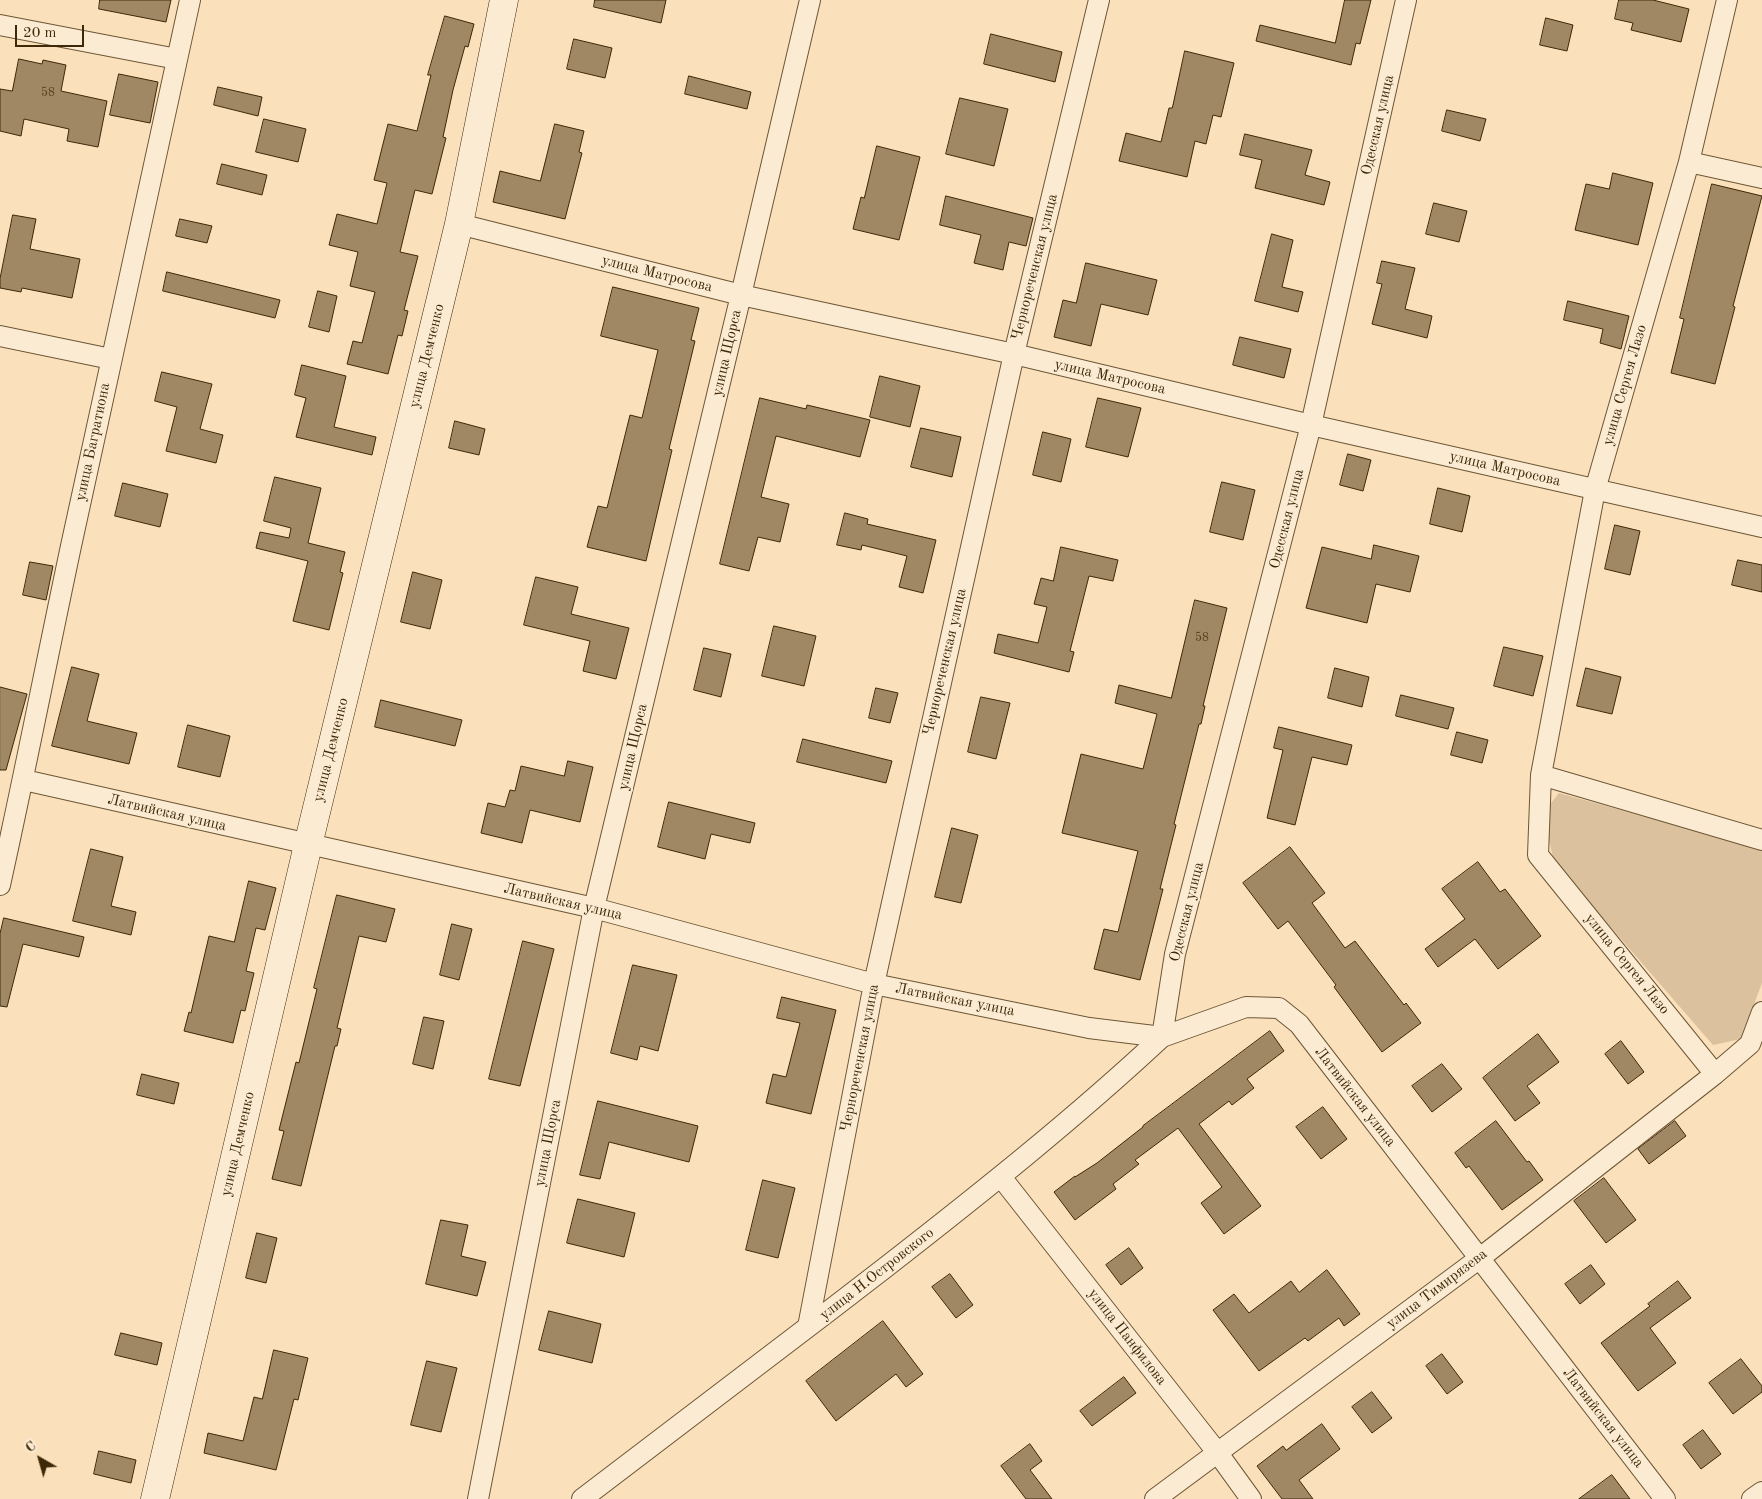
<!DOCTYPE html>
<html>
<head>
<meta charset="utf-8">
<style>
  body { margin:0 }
  #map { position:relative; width:1762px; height:1499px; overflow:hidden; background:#fbe0bc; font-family:"Old Standard TT",serif }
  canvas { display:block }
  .north { position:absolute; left:15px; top:1434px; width:50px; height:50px; -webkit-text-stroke:4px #fcebd3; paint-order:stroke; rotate:322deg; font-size:14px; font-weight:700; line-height:20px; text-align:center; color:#3d2807 }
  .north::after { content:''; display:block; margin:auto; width:18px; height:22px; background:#3d2807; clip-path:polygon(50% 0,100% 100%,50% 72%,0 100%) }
  .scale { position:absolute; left:15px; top:25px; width:69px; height:22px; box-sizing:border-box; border:2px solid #3d2807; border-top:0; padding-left:6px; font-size:15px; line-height:18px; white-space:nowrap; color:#3d2807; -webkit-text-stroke:4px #fcebd3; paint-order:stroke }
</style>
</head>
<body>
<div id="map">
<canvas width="1762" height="1499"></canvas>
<div class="north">С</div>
<div class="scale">20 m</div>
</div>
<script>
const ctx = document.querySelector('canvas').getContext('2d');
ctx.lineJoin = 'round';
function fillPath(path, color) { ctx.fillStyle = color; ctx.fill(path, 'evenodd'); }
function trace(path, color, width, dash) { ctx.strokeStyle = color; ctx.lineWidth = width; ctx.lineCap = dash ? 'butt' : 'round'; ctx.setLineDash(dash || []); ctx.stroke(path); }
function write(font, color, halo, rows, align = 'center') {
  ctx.font = font + ' "Old Standard TT",serif'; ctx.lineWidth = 4; ctx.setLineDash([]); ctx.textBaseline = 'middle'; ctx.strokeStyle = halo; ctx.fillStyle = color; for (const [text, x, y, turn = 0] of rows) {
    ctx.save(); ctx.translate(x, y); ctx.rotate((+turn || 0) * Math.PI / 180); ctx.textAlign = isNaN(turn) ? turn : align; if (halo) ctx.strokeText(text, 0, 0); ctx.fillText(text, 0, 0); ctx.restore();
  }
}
fillPath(new Path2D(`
  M 1559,793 L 1762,849 L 1762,983 L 1741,1039 L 1713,1045 L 1554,862 L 1543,813 Z`), '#dbc19d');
const building = new Path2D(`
  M 100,0 L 171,0 L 166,22 L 99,9 Z
  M 595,0 L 666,0 L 661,23 L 594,7 Z
  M 1345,0 L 1371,0 L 1360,44 L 1356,43 L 1351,65 L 1256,41 L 1260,25 L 1335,43 Z
  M 1619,0 L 1653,0 L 1689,9 L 1681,42 L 1631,30 L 1633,23 L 1615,19 Z
  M 445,16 L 474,24 L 468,47 L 465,46 L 453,90 L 443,137 L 446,138 L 432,194 L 415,190 L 400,252 L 418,256 L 404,310 L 408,311 L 402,336 L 398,335 L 388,374 L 347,364 L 353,341 L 362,343 L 375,292 L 350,286 L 358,252 L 329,245 L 337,214 L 377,224 L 387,183 L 374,180 L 388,124 L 417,131 L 431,75 L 428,75 Z
  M 1546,18 L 1573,25 L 1567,51 L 1540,45 Z
  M 991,34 L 1062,52 L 1055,82 L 984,64 Z
  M 574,39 L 612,48 L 605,78 L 567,69 Z
  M 1185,51 L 1234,63 L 1221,117 L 1213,115 L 1206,144 L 1195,141 L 1187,177 L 1119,161 L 1126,133 L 1161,142 L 1169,108 L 1172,108 Z
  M 19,59 L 42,64 L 43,60 L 66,65 L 61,91 L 107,101 L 98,147 L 67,141 L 69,129 L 24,119 L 21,136 L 0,131 L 0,89 L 12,91 Z
  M 119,74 L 158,82 L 150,123 L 110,115 Z
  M 689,76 L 751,92 L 747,109 L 685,94 Z
  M 218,87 L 262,97 L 258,116 L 214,105 Z
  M 960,98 L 1008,109 L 994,166 L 946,154 Z
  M 1447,110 L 1486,119 L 1480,141 L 1442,131 Z
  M 264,119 L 306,129 L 298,162 L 256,152 Z
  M 555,124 L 584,131 L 579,152 L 582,153 L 565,219 L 493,202 L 500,171 L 540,181 Z
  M 1245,134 L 1312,150 L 1305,175 L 1330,182 L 1324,205 L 1255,188 L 1262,160 L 1240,155 Z
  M 877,146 L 920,157 L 899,240 L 853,229 L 861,197 L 864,198 Z
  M 222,164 L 267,175 L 262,195 L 217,184 Z
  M 1613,173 L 1653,183 L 1638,245 L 1575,230 L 1586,184 L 1609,189 Z
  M 1712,184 L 1762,196 L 1733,306 L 1735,307 L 1715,384 L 1671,373 L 1684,319 L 1680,318 Z
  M 946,196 L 1033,218 L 1026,246 L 1009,242 L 1003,270 L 974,263 L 981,235 L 940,225 Z
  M 1434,203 L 1467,211 L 1459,242 L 1426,234 Z
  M 13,215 L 36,219 L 30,249 L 80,259 L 72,298 L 22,288 L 21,292 L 0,288 L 0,279 Z
  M 180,219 L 212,226 L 207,243 L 176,236 Z
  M 1272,234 L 1293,240 L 1282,287 L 1303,292 L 1298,312 L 1255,301 Z
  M 1382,261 L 1415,268 L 1405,309 L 1432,316 L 1427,338 L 1372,324 L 1382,284 L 1377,283 Z
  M 1086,263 L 1157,280 L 1148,315 L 1101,304 L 1091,346 L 1054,337 L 1063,300 L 1076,303 Z
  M 167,272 L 280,300 L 275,318 L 163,291 Z
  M 613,287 L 699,308 L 691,340 L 695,341 L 669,449 L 672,450 L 646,561 L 587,547 L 598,506 L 607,508 L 630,415 L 642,418 L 658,350 L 601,336 Z
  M 318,291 L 337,296 L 329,332 L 309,327 Z
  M 1568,301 L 1629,316 L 1621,349 L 1600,343 L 1603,329 L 1564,320 Z
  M 1240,337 L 1291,349 L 1284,378 L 1233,365 Z
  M 302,365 L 346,376 L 334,427 L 376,437 L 372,455 L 296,437 L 306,398 L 295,395 Z
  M 162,372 L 212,384 L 200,429 L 223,435 L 216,463 L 166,451 L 177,407 L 155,401 Z
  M 880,376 L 920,386 L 910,427 L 870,417 Z
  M 760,398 L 806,409 L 807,405 L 870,420 L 860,457 L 776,436 L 761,497 L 789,504 L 780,542 L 758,537 L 749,571 L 720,564 Z
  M 1098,398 L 1141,408 L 1128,457 L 1086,447 Z
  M 455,421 L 485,429 L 479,455 L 449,448 Z
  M 921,428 L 961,437 L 952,477 L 911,467 Z
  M 1043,432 L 1071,439 L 1061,482 L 1033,475 Z
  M 1348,454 L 1371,460 L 1363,491 L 1340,485 Z
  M 275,477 L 321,488 L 308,543 L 345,552 L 340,572 L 343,573 L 329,630 L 293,621 L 308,561 L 256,548 L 260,532 L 289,538 L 291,528 L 264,521 Z
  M 1222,482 L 1255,490 L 1243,540 L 1210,532 Z
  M 123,483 L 168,494 L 160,527 L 115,516 Z
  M 1438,488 L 1470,496 L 1462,532 L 1430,524 Z
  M 845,513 L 868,519 L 867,524 L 936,540 L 923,593 L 899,587 L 907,556 L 862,545 L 861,550 L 837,545 Z
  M 1615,525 L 1640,531 L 1630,575 L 1605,569 Z
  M 1374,545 L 1419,556 L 1410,592 L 1376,584 L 1367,623 L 1306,608 L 1322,547 L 1371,559 Z
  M 1061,547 L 1118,560 L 1113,581 L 1089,576 L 1070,651 L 1074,652 L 1069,672 L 994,653 L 998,634 L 1038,643 L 1047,607 L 1034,604 L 1041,578 L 1053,581 Z
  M 1738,560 L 1762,565 L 1762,592 L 1732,585 Z
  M 30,562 L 53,566 L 46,600 L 23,595 Z
  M 413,572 L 442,580 L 430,629 L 401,622 Z
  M 536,577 L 578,587 L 571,614 L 629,628 L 616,679 L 583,671 L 590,641 L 524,625 Z
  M 1195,600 L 1227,608 L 1203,706 L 1205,706 L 1201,724 L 1199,724 L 1174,824 L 1176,825 L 1160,889 L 1163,889 L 1140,980 L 1094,969 L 1104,929 L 1118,932 L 1138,851 L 1062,833 L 1081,754 L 1143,769 L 1157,714 L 1115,703 L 1119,685 L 1171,698 Z
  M 774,626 L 816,636 L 804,686 L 762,676 Z
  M 1504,647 L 1543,656 L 1533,696 L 1494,686 Z
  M 704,648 L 731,654 L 721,697 L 694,690 Z
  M 72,667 L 99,674 L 87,721 L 137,733 L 129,764 L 52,746 Z
  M 1335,668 L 1369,677 L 1362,707 L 1328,698 Z
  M 1586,668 L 1621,677 L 1612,714 L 1577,706 Z
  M 0,687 L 27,694 L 6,770 L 0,770 Z
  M 876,688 L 898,693 L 890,723 L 869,718 Z
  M 1401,695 L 1454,708 L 1448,729 L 1396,716 Z
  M 981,697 L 1010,703 L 996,759 L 968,752 Z
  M 381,700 L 462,720 L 455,746 L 375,727 Z
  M 188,725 L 230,736 L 220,777 L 178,767 Z
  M 1279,727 L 1352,745 L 1347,765 L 1312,757 L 1295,825 L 1267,818 L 1283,750 L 1274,748 Z
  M 1457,732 L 1488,740 L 1482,763 L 1451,755 Z
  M 803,739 L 892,761 L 886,783 L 797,762 Z
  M 568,761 L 593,767 L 580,822 L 530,810 L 522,843 L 481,833 L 488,803 L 505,807 L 510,790 L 515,791 L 521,766 L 564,776 Z
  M 669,802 L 755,823 L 750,843 L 711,834 L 705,859 L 658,847 Z
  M 952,828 L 978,835 L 961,903 L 935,897 Z
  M 1290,847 L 1325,893 L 1312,903 L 1345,948 L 1355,941 L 1404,1005 L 1406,1003 L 1421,1023 L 1382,1052 L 1334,987 L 1336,985 L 1288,921 L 1278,929 L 1243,883 Z
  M 91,849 L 123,857 L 111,906 L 136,912 L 131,935 L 73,921 Z
  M 1478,862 L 1500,892 L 1505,889 L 1541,936 L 1498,969 L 1475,939 L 1438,967 L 1425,949 L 1465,919 L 1442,889 Z
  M 249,881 L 276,888 L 265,930 L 256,928 L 246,971 L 254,973 L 245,1011 L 241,1010 L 233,1043 L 184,1031 L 189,1012 L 191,1013 L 209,936 L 234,942 Z
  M 337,895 L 395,909 L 386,942 L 359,936 L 337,1028 L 341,1029 L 337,1046 L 335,1046 L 301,1186 L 272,1179 L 284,1131 L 279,1130 L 296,1062 L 299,1063 L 317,989 L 314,988 Z
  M 4,918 L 84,937 L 79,957 L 23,944 L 7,1007 L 0,1006 L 0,934 Z
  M 452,924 L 472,929 L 459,980 L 440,975 Z
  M 523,941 L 554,949 L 520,1086 L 489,1079 Z
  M 633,965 L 677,975 L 658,1051 L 640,1046 L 637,1060 L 611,1053 Z
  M 782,997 L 836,1010 L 811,1114 L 766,1103 L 773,1074 L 786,1077 L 800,1023 L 777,1018 Z
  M 424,1017 L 444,1021 L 433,1069 L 413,1064 Z
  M 1270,1031 L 1284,1051 L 1247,1079 L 1254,1088 L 1232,1105 L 1229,1101 L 1199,1124 L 1261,1206 L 1224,1234 L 1201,1203 L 1222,1187 L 1178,1128 L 1135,1160 L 1139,1164 L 1113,1184 L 1116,1189 L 1075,1220 L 1054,1192 L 1075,1176 L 1075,1177 L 1097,1163 L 1143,1127 L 1143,1126 Z
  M 1538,1034 L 1559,1062 L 1527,1086 L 1540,1103 L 1515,1121 L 1483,1078 Z
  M 1621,1041 L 1644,1072 L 1628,1084 L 1605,1054 Z
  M 1442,1064 L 1462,1089 L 1432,1112 L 1412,1086 Z
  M 142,1074 L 179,1083 L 174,1104 L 137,1095 Z
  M 598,1101 L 698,1126 L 689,1162 L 609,1142 L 600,1179 L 580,1175 Z
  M 1323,1107 L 1347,1139 L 1321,1159 L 1296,1127 Z
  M 1496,1121 L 1527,1162 L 1529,1161 L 1543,1180 L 1502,1210 L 1469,1166 L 1466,1168 L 1455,1153 Z
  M 1675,1121 L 1686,1136 L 1649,1164 L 1638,1149 Z
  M 1604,1178 L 1636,1220 L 1606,1243 L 1574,1201 Z
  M 763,1180 L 795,1188 L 778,1258 L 746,1250 Z
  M 578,1199 L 635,1213 L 624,1257 L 567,1243 Z
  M 441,1220 L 468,1225 L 461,1256 L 486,1262 L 477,1296 L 426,1284 Z
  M 257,1233 L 277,1238 L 266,1283 L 246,1278 Z
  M 1129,1248 L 1143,1268 L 1121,1285 L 1106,1265 Z
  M 1591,1265 L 1605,1284 L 1580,1304 L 1565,1284 Z
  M 1327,1270 L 1360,1314 L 1344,1326 L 1339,1318 L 1308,1341 L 1305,1338 L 1259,1371 L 1213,1310 L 1234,1294 L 1249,1313 L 1291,1281 L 1299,1292 Z
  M 950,1274 L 973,1305 L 956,1318 L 932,1287 Z
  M 1678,1281 L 1691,1298 L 1650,1328 L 1676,1363 L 1638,1391 L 1601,1343 L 1650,1306 L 1648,1304 Z
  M 549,1311 L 601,1324 L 592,1363 L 539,1350 Z
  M 883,1321 L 923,1374 L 906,1387 L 896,1374 L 836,1421 L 806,1381 Z
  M 121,1333 L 162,1343 L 157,1365 L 115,1355 Z
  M 274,1350 L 308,1358 L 298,1400 L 294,1399 L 276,1470 L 204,1453 L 208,1433 L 243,1441 L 254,1397 L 262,1399 Z
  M 1442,1354 L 1463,1382 L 1447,1394 L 1426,1366 Z
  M 1741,1359 L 1762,1386 L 1762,1392 L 1733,1414 L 1709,1383 Z
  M 427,1361 L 457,1368 L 441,1432 L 411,1425 Z
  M 1124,1377 L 1136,1393 L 1092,1426 L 1080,1411 Z
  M 1372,1392 L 1392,1418 L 1372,1433 L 1352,1407 Z
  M 1322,1424 L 1340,1449 L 1299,1480 L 1313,1499 L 1282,1499 L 1257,1466 L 1283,1446 L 1286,1450 Z
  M 1703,1430 L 1721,1454 L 1701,1469 L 1683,1445 Z
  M 1030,1444 L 1042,1461 L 1030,1470 L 1052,1499 L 1026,1499 L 1001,1466 Z
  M 99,1451 L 136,1460 L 131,1483 L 94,1474 Z
  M 1612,1475 L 1630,1499 L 1579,1499 Z`);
fillPath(building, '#a08865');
trace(building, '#3d2807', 1);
const street = new Path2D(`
  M 0,25 L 177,59
  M 1689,162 L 1762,178
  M 459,224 L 741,295 L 1014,354 L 1311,425 L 1762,527
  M 0,336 L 111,359
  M 1541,775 L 1762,840
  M 24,780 L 594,908 L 874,984 L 1089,1028 L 1162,1037 L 1246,1007 L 1279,1008 L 1299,1024 L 1665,1499
  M 0,885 C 25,772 47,659 71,546 C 110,364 151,182 190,0
  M 1162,1037 L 1175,954 L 1311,425 L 1406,0
  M 1715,1074 L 1538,855 L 1541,775 L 1595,490 L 1689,162 L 1727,0
  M 1001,1177 L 1217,1452 L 1251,1499
  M 808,1327 L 874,984 L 1014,354 L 1099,0
  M 478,1499 L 594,908 L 741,295 L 810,0
  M 582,1499 C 683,1422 785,1345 886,1267 C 981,1193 1074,1119 1162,1037
  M 1155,1499 L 1480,1258 L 1715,1074 L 1750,1044 L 1762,1012
  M 1752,1499 L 1762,1492`);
const secondary = new Path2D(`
  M 155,1499 L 308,845 L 459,224 L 504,0`);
trace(street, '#6c5634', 22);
trace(secondary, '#3d2807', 29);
trace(street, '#fcebd3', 20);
trace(secondary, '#fcebd3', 28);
write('12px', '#56401e', null, [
  ["58",48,93],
  ["58",1202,638]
]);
write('15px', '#3d2807', '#fcebd3', [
  ["Одесская улица",1378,125,-77],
  ["Чернореченская улица",1035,267,-76],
  ["улица Матросова",657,274,14],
  ["улица Щорса",727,353,-77],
  ["улица Демченко",427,356,-76],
  ["улица Матросова",1110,377,13],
  ["улица Сергея Лазо",1625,385,-74],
  ["улица Багратиона",93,442,-78],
  ["улица Матросова",1505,469,13],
  ["Одесская улица",1287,519,-76],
  ["Чернореченская улица",945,662,-77],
  ["улица Щорса",633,747,-77],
  ["улица Демченко",331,750,-76],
  ["Латвийская улица",167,813,13],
  ["Латвийская улица",563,902,13],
  ["Одесская улица",1187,912,-76],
  ["улица Сергея Лазо",1627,964,51],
  ["Латвийская улица",955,1000,11],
  ["Чернореченская улица",860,1058,-79],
  ["Латвийская улица",1355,1097,52],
  ["улица Щорса",548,1143,-79],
  ["улица Демченко",238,1144,-77],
  ["улица Н.Островского",877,1274,-38],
  ["улица Тимирязева",1437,1289,-37],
  ["улица Панфилова",1127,1337,52],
  ["Латвийская улица",1603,1418,52]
]);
</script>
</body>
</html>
